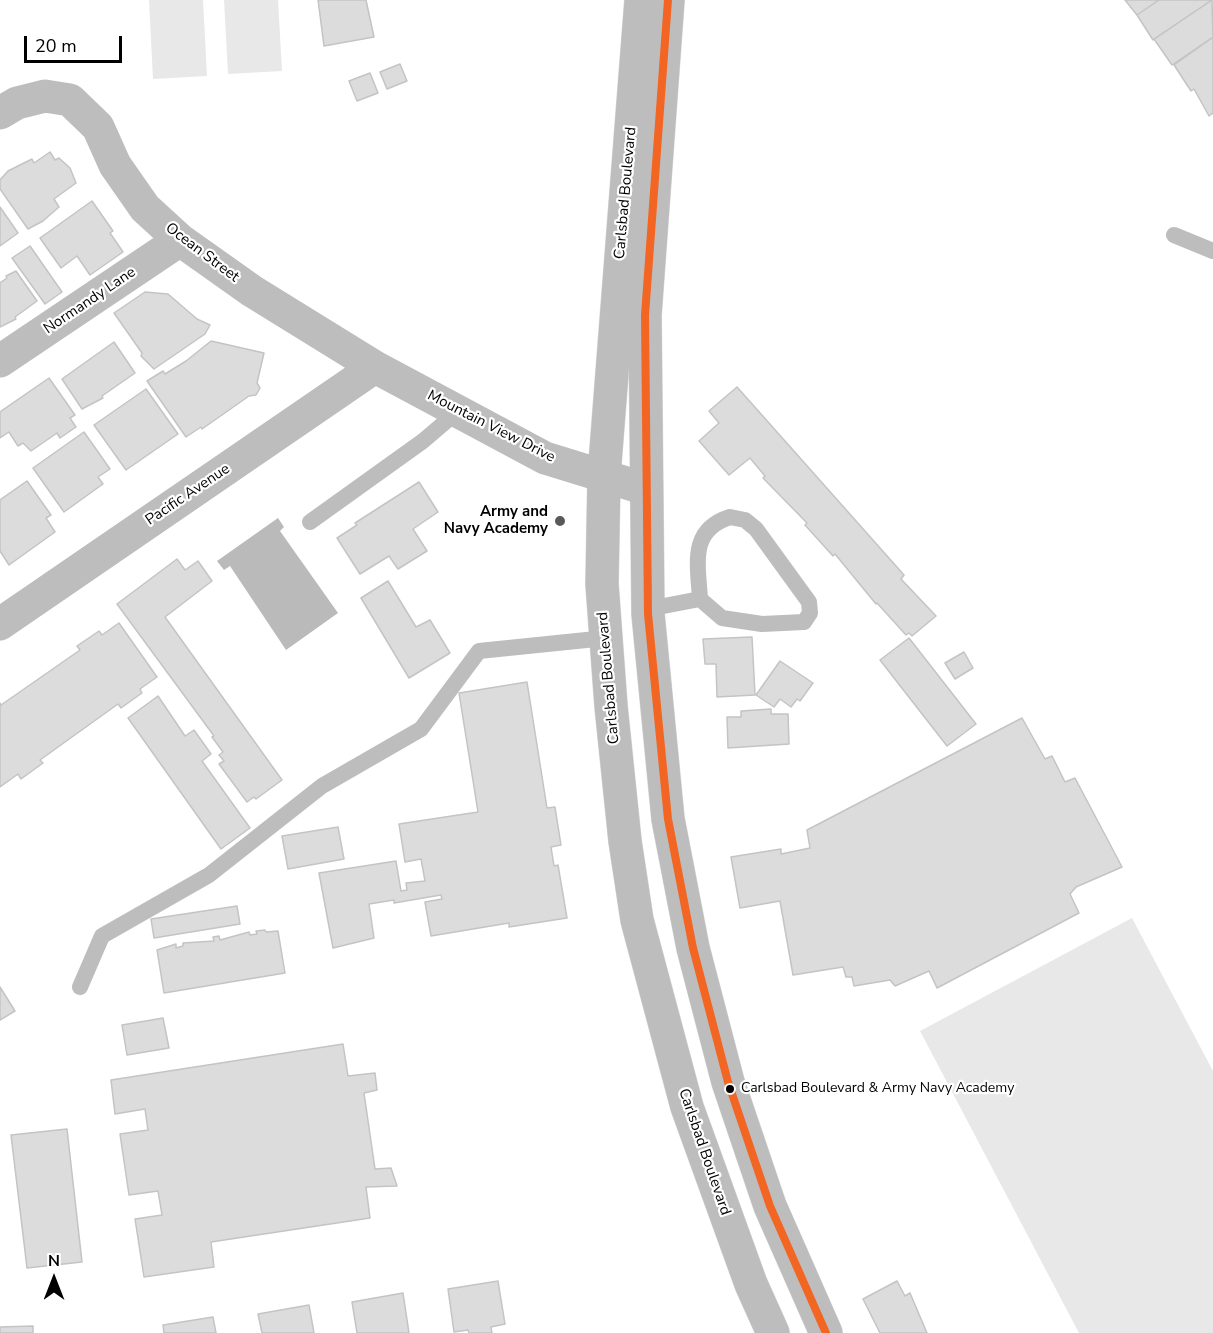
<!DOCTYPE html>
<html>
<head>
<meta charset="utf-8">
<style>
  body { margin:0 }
  #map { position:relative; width:1213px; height:1333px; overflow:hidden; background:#fff; font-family:"Nunito Sans",sans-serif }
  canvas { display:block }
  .north { position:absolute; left:24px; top:1249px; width:60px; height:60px; -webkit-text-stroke:4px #fff; paint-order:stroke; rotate:0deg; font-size:16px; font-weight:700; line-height:24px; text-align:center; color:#000 }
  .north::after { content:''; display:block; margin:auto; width:21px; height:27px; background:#000; clip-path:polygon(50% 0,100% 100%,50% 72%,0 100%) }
  .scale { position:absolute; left:24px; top:36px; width:98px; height:27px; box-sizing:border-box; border:3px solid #000; border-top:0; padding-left:8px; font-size:18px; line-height:21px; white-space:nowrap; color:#000; -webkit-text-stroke:4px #fff; paint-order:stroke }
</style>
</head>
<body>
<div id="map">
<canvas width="1213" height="1333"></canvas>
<div class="north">N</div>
<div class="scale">20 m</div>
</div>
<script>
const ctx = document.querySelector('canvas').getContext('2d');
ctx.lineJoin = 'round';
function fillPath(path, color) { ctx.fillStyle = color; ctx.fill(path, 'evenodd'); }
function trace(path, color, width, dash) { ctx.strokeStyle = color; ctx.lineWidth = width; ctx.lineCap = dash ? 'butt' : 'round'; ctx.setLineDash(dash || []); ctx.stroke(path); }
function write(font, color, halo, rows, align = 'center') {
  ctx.font = font + ' "Nunito Sans",sans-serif'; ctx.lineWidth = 4.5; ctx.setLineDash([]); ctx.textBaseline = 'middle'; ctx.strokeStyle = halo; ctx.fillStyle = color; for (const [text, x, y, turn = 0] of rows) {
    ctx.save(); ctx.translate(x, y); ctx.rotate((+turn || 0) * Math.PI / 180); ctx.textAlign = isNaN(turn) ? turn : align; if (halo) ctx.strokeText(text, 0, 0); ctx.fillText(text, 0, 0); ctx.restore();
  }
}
fillPath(new Path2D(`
  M 149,0 L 203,0 L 207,76 L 153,79 Z
  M 224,0 L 278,0 L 282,71 L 228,74 Z
  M 1132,918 L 1213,1071 L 1213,1333 L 1079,1333 L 920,1031 Z`), '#e8e8e8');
fillPath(new Path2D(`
  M 278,518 L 284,527 L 280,531 L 338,613 L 286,650 L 230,566 L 224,570 L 217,561 Z`), '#bababa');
const building = new Path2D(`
  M 318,0 L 366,0 L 374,37 L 324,46 Z
  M 1125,0 L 1159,0 L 1137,15 Z
  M 1159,0 L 1212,0 L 1153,40 L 1137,15 Z
  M 1212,0 L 1213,37 L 1172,65 L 1154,39 Z
  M 1213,37 L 1213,113 L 1209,116 L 1194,89 L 1191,91 L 1174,65 Z
  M 400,64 L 407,81 L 387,89 L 380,72 Z
  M 370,73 L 378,93 L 357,101 L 349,81 Z
  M 50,152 L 55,160 L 59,158 L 70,168 L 76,183 L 54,199 L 59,207 L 43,221 L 28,229 L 0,189 L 0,180 L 8,171 L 32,159 L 34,163 Z
  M 92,201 L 113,231 L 110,233 L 123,252 L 90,275 L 77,256 L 61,268 L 40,238 Z
  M 0,207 L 18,233 L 0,246 Z
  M 30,246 L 62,292 L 45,304 L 12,258 Z
  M 16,271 L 37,301 L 15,317 L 16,319 L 0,327 L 0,283 L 7,278 L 6,276 Z
  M 145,292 L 168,294 L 197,319 L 210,325 L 205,334 L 154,369 L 141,356 L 142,353 L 114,313 Z
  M 211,341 L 264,353 L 257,383 L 260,388 L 256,395 L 249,396 L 202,429 L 201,427 L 186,437 L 147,381 L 163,371 L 165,374 L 186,361 Z
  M 114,342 L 135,373 L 102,396 L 103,398 L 82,409 L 62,379 Z
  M 49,378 L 75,415 L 70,418 L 76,427 L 60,438 L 57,433 L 31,451 L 23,443 L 18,446 L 9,432 L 0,438 L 0,412 Z
  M 737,387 L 904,575 L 901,579 L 936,616 L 912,636 L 909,633 L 906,635 L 877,603 L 876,604 L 835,554 L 833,556 L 805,525 L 807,523 L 763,478 L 765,476 L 750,458 L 729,475 L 699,441 L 719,423 L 709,411 Z
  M 146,389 L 178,434 L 126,470 L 94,425 Z
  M 84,432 L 110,469 L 98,477 L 103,484 L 64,512 L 33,468 Z
  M 27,481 L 51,515 L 46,518 L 55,532 L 9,565 L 0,551 L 0,500 Z
  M 419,482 L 438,512 L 413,529 L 427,551 L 398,569 L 389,556 L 360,574 L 337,538 L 357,525 L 355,523 Z
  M 177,559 L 185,570 L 198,561 L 212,581 L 165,617 L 282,780 L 256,799 L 254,797 L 247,802 L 219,764 L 224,761 L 219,755 L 223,752 L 212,737 L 214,736 L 117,604 Z
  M 388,581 L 416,627 L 430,620 L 450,653 L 409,678 L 361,598 Z
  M 119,623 L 157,677 L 140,689 L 142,693 L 121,708 L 118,704 L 40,760 L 43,763 L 21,779 L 18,774 L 0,787 L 0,703 L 1,705 L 80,650 L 77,646 L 99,631 L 102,635 Z
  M 752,637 L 755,695 L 717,697 L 716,664 L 705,664 L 703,639 Z
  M 909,638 L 976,724 L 947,746 L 880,660 Z
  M 964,652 L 973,668 L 955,679 L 945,663 Z
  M 780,661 L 813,683 L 800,701 L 797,699 L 791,707 L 780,699 L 774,707 L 756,695 Z
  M 527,682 L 547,808 L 555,807 L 561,845 L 551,847 L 554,866 L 558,865 L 567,918 L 509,927 L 509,923 L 431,936 L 425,902 L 442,899 L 441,895 L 394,903 L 394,900 L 369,904 L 374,938 L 333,948 L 319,873 L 396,861 L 401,891 L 407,890 L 406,883 L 425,881 L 421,859 L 405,862 L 399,824 L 478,812 L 459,693 Z
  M 158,696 L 185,736 L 194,730 L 211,754 L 202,761 L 250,828 L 221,849 L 128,718 Z
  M 771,709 L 771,714 L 788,714 L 789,744 L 728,748 L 727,717 L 741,717 L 741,711 Z
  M 1022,718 L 1045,759 L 1052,756 L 1065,782 L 1075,778 L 1122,867 L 1076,887 L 1070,894 L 1079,913 L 937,988 L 929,971 L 895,986 L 890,980 L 854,986 L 852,977 L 846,977 L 843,967 L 793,975 L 780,901 L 740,908 L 731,857 L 781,849 L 781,854 L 810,848 L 807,830 Z
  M 338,827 L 344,859 L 288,869 L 282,836 Z
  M 237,906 L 240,924 L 154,938 L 151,919 Z
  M 265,930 L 266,932 L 278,931 L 285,973 L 164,993 L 157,950 L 176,944 L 176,948 L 183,946 L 183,943 L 214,941 L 213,937 L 219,936 L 220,940 L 249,932 L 250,935 L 257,934 L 256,931 Z
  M 0,987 L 15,1011 L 0,1020 Z
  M 163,1018 L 169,1048 L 127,1055 L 122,1025 Z
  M 343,1044 L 348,1076 L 375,1073 L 377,1090 L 364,1093 L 375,1169 L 391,1168 L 397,1186 L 366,1187 L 370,1218 L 211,1242 L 214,1267 L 144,1277 L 135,1219 L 162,1215 L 158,1191 L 129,1195 L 120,1134 L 148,1130 L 145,1109 L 115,1114 L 111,1080 Z
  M 67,1129 L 82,1262 L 27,1268 L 11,1135 Z
  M 498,1281 L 505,1324 L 491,1327 L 492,1333 L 469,1333 L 468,1330 L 454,1332 L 448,1289 Z
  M 897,1281 L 905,1296 L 910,1293 L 927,1333 L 880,1333 L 863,1299 Z
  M 403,1293 L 409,1333 L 357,1333 L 352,1302 Z
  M 309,1305 L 314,1333 L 262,1333 L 258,1314 Z
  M 213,1317 L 216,1333 L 164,1333 L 163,1325 Z
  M 33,1326 L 33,1333 L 0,1333 L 0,1327 Z`);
fillPath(building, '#dcdcdc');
trace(building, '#c4c4c4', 1.5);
const primary = new Path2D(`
  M 641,0 L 604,476 L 602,584 L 611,706 L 625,841 L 637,920 L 687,1107 L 751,1284 L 773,1333
  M 668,0 L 645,315 L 648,614 L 668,819 L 693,948 L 728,1082 L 770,1206 L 826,1333`);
trace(primary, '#dbdbdb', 34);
trace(new Path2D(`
  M 1174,235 L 1213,251
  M 730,517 L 745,520 L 756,529 L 809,602 L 810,613 L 804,622 L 762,624 L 722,618 L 700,599 C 698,564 689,530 730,517 Z
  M 310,522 L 423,441 L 457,412
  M 648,609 L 700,599
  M 80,987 L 102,936 L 209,875 L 322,786 L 421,729 L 479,651 L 606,638`), '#bdbdbd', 16);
trace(new Path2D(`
  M 0,113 L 17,103 L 45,96 L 70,100 L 98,127 L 115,165 L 145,208 L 180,240 L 252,291 L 375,367 L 545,458 L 646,489
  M 0,361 L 180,240
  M 0,624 L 375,367`), '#bdbdbd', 33);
trace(primary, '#bdbdbd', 33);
trace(new Path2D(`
  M 668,0 L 645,315 L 648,614 L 668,819 L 693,948 L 728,1082 L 770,1206 L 826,1333`), '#f26522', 8);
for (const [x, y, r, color] of [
  [560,521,6,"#595959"],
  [730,1089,5,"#000"]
]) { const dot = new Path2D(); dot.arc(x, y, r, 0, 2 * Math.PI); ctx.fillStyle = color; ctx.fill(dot); trace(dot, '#fff', 2); }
write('14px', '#000', '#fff', [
  ["Carlsbad Boulevard & Army Navy Academy",741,1089]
], 'left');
write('15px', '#000', '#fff', [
  ["Carlsbad Boulevard",626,193,-85],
  ["Ocean Street",202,253,37],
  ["Normandy Lane",90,301,-34],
  ["Mountain View Drive",491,427,27],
  ["Pacific Avenue",188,495,-34],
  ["Carlsbad Boulevard",609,678,-95],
  ["Carlsbad Boulevard",704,1152,71]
]);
write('bold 15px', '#000', '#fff', [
  ["Army and",548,512],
  ["Navy Academy",548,529]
], 'right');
</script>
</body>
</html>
